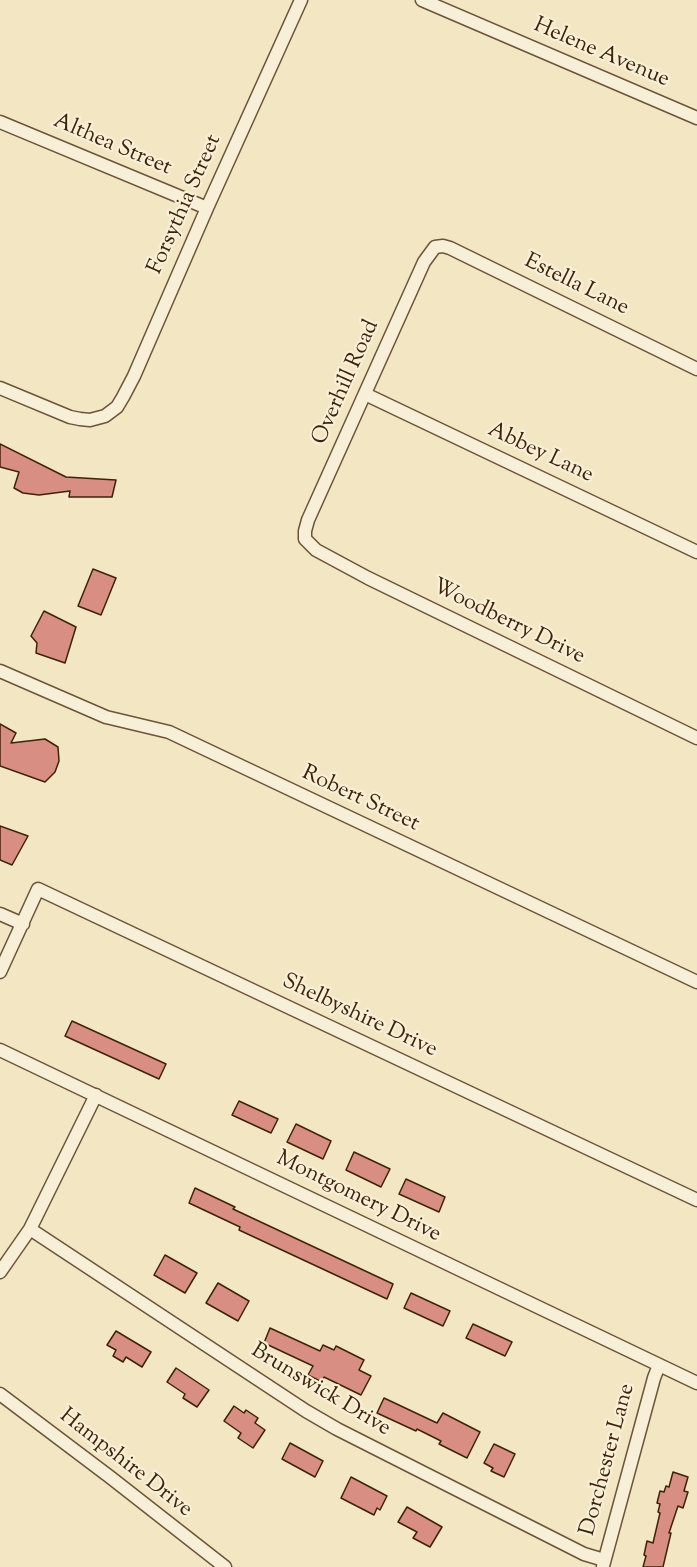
<!DOCTYPE html>
<html>
<head>
<meta charset="utf-8">
<style>
  body { margin:0 }
  canvas { display:block; background:#f3e6c2 }
</style>
</head>
<body>
<canvas width="697" height="1567"></canvas>
<script>
const ctx = document.querySelector('canvas').getContext('2d');
ctx.lineJoin = 'round';
function fillPath(path, color) { ctx.fillStyle = color; ctx.fill(path, 'evenodd'); }
function trace(path, color, width, dash) { ctx.strokeStyle = color; ctx.lineWidth = width; ctx.lineCap = dash ? 'butt' : 'round'; ctx.setLineDash(dash || []); ctx.stroke(path); }
function write(font, color, halo, rows, align = 'center') {
  ctx.font = font + ' "Sorts Mill Goudy",serif'; ctx.lineWidth = 4.5; ctx.setLineDash([]); ctx.textBaseline = 'middle'; ctx.strokeStyle = halo; ctx.fillStyle = color; for (const [text, x, y, turn = 0] of rows) {
    ctx.save(); ctx.translate(x, y); ctx.rotate((+turn || 0) * Math.PI / 180); ctx.textAlign = isNaN(turn) ? turn : align; if (halo) ctx.strokeText(text, 0, 0); ctx.fillText(text, 0, 0); ctx.restore();
  }
}
const building = new Path2D(`
  M 0,444 L 66,477 L 116,480 L 112,497 L 69,497 L 70,491 L 39,495 L 23,493 L 14,488 L 19,472 L 0,467 Z
  M 93,569 L 116,578 L 101,615 L 78,606 Z
  M 44,611 L 76,627 L 65,663 L 36,653 L 37,643 L 31,636 Z
  M 0,724 L 16,733 L 11,743 L 45,739 L 58,747 L 59,761 L 55,772 L 45,782 L 0,766 Z
  M 0,826 L 28,836 L 12,865 L 0,860 Z
  M 72,1021 L 166,1064 L 159,1079 L 65,1036 Z
  M 239,1101 L 278,1119 L 271,1133 L 232,1115 Z
  M 296,1124 L 331,1141 L 323,1159 L 287,1142 Z
  M 354,1152 L 390,1169 L 381,1187 L 346,1170 Z
  M 406,1179 L 445,1197 L 439,1212 L 399,1194 Z
  M 195,1188 L 235,1207 L 233,1209 L 393,1284 L 387,1299 L 239,1230 L 240,1227 L 189,1203 Z
  M 165,1255 L 197,1273 L 185,1293 L 154,1275 Z
  M 218,1283 L 249,1301 L 238,1321 L 206,1303 Z
  M 411,1293 L 450,1311 L 443,1326 L 404,1308 Z
  M 473,1324 L 512,1342 L 505,1356 L 466,1338 Z
  M 270,1328 L 320,1351 L 323,1345 L 334,1350 L 336,1346 L 364,1360 L 359,1370 L 371,1376 L 361,1395 L 324,1377 L 322,1382 L 308,1375 L 313,1366 L 264,1343 Z
  M 116,1331 L 151,1352 L 142,1367 L 126,1357 L 123,1362 L 113,1356 L 116,1350 L 107,1345 Z
  M 176,1368 L 209,1390 L 197,1407 L 183,1398 L 185,1394 L 167,1382 Z
  M 384,1398 L 437,1423 L 443,1413 L 480,1432 L 467,1458 L 439,1444 L 441,1441 L 417,1429 L 416,1431 L 377,1413 Z
  M 234,1406 L 244,1413 L 246,1410 L 258,1418 L 255,1423 L 265,1430 L 253,1448 L 238,1438 L 241,1433 L 224,1421 Z
  M 290,1443 L 323,1461 L 315,1477 L 282,1459 Z
  M 494,1444 L 515,1454 L 504,1477 L 491,1471 L 493,1468 L 484,1463 Z
  M 673,1472 L 688,1477 L 684,1491 L 688,1492 L 683,1508 L 678,1506 L 669,1533 L 671,1533 L 663,1567 L 643,1567 L 646,1556 L 644,1555 L 647,1541 L 653,1543 L 660,1513 L 658,1512 L 660,1504 L 657,1503 L 660,1491 L 664,1492 L 666,1486 L 669,1487 Z
  M 351,1477 L 387,1496 L 380,1510 L 377,1508 L 374,1515 L 341,1498 Z
  M 407,1507 L 442,1527 L 430,1547 L 413,1538 L 417,1532 L 398,1522 Z`);
fillPath(building, '#d88e83');
trace(building, '#3e230a', 1.5);
const minor = new Path2D(`
  M 422,0 L 697,118
  M 0,122 L 207,208
  M 697,369 L 450,248 L 443,246 L 435,247 L 424,262 L 308,520 L 305,531 L 305,539 L 316,550 L 368,578 L 697,738
  M 0,388 L 70,417 L 80,419 L 90,420 L 105,416 L 117,407 L 123,397 L 134,376 L 207,208 L 301,0
  M 365,394 L 697,552
  M 0,671 L 106,717 L 169,732 L 697,982
  M 0,914 L 23,924
  M 0,972 L 38,889 L 697,1200
  M 0,1050 L 697,1383
  M 30,1229 L 306,1411 L 337,1429 L 584,1554 L 604,1560
  M 0,1272 L 30,1229 L 96,1095
  M 0,1394 L 110,1477 L 225,1567
  M 603,1566 L 654,1378 L 659,1365`);
trace(minor, '#6b5438', 15);
trace(minor, '#f7efd7', 12);
write('22px', '#3e230a', '#f7efd7', [
  ["Helene Avenue",601,54,23],
  ["Althea Street",112,146,23],
  ["Forsythia Street",186,205,-66],
  ["Estella Lane",576,286,26],
  ["Overhill Road",347,383,-66],
  ["Abbey Lane",540,454,25],
  ["Woodberry Drive",508,623,26],
  ["Robert Street",360,800,25],
  ["Shelbyshire Drive",359,1017,25],
  ["Montgomery Drive",358,1198,26],
  ["Brunswick Drive",320,1391,31],
  ["Dorchester Lane",609,1460,-75],
  ["Hampshire Drive",125,1464,38]
]);
</script>
</body>
</html>
